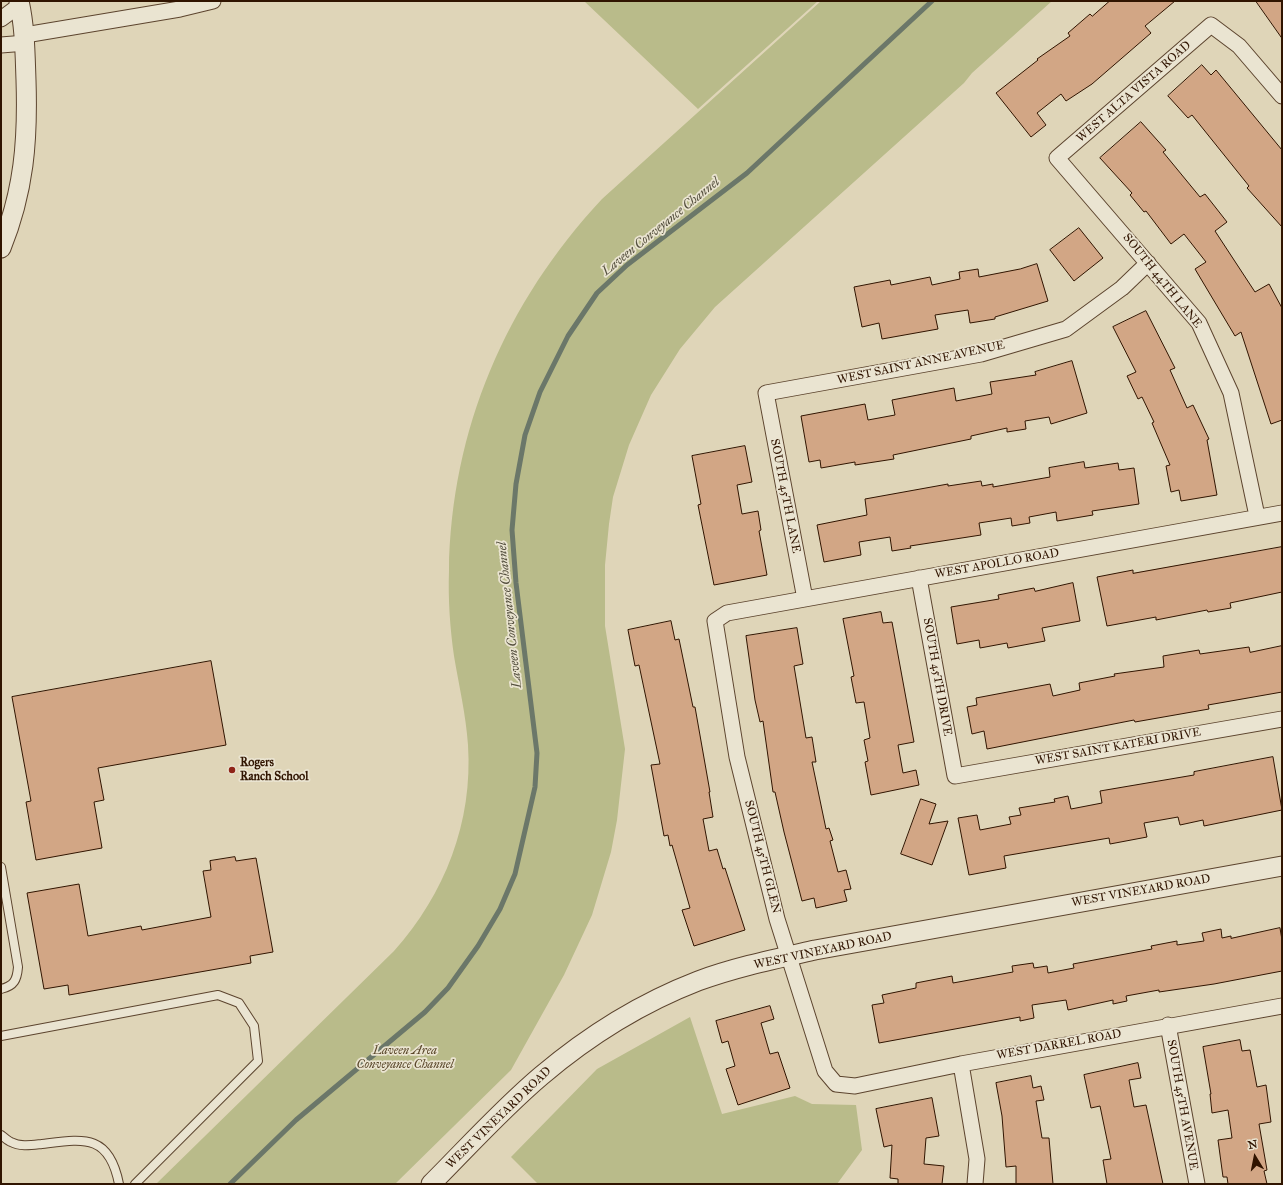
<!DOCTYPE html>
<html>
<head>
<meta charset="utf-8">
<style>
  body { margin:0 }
  #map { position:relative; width:1283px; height:1185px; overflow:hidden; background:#dfd5b8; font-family:"IM FELL Great Primer",serif }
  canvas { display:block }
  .frame { position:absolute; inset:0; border:2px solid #301400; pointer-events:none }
  .north { position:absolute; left:1235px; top:1137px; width:40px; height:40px; -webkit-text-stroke:3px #eae4d1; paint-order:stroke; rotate:350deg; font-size:11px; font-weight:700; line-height:16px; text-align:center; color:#301400 }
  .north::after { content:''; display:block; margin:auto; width:14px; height:18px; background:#301400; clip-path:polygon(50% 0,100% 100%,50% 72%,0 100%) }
</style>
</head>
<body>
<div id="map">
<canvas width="1283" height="1185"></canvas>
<div class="frame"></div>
<div class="north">N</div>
</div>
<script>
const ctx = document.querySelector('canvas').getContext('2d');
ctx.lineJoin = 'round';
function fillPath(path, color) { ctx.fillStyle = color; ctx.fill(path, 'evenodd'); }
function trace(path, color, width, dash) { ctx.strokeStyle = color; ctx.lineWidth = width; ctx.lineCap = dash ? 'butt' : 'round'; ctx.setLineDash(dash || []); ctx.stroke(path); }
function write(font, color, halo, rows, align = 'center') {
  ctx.font = font + ' "IM FELL Great Primer",serif'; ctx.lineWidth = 3.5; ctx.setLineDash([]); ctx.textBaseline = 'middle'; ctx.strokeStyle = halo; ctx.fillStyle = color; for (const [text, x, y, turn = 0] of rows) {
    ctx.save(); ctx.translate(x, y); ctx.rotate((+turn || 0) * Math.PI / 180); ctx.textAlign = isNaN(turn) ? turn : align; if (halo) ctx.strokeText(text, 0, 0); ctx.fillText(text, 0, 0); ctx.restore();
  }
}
fillPath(new Path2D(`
  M 584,1 L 818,1 L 698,109 Z
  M 821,1 L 1052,1 L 972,73 L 964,83 L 715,307 L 680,349 L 651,395 L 629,445 L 613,497 L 609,524 L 605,565 L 605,626 L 625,749 L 617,820 L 611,852 L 592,915 L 564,975 L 511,1070 L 395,1184 L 156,1184 L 394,951 C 445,894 473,822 468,745 C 466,715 459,686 454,656 C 450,628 448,599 449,571 C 451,429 506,302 602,199 Z
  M 690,1017 L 722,1114 L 795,1096 L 812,1104 L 856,1105 L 862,1150 L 837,1184 L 538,1184 L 511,1157 L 597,1069 Z`), '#b9bb8a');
trace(new Path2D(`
  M 230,1184 L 296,1120 L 425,1012 L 448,988 L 478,946 L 500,909 L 515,874 L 535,787 L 537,753 L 516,583 L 512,530 L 516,484 L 525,435 L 540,392 L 568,336 L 597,293 L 627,265 L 747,173 L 932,1`), '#6b7769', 5);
const building = new Path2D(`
  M 1110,1 L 1175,1 L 1145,26 L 1151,33 L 1092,84 L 1066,101 L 1061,94 L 1037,113 L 1046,125 L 1031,137 L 996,93 L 1038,60 L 1037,59 L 1070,36 L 1068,33 L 1090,14 L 1092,16 Z
  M 1256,1 L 1282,1 L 1282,38 Z
  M 1202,65 L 1211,75 L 1216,70 L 1282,150 L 1282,227 L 1247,188 L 1249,186 L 1192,115 L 1188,118 L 1168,96 Z
  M 1141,122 L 1166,150 L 1163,152 L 1200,197 L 1205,194 L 1227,222 L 1215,231 L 1255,292 L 1269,284 L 1282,308 L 1282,420 L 1271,424 L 1241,332 L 1235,336 L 1195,269 L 1206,262 L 1184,234 L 1171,244 L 1146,211 L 1144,212 L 1130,195 L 1132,193 L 1100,158 Z
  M 1079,228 L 1103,258 L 1074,281 L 1050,250 Z
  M 1037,264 L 1048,301 L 995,317 L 995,319 L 970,323 L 968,310 L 935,315 L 938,329 L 882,339 L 879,323 L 862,327 L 854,287 L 890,280 L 891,285 L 930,277 L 932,285 L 960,279 L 959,272 L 978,269 L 979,277 L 1020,269 Z
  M 1146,311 L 1175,368 L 1170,370 L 1187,408 L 1193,405 L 1209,439 L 1207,440 L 1217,495 L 1181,501 L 1179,490 L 1171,492 L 1166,466 L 1170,465 L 1152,423 L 1154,422 L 1142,397 L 1138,399 L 1127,376 L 1136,372 L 1113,327 Z
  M 1072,361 L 1087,413 L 1051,424 L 1049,417 L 1025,421 L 1026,429 L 1007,432 L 1007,428 L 971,436 L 971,439 L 893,455 L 894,459 L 855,465 L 855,462 L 821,468 L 820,460 L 809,462 L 801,416 L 865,404 L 868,420 L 895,415 L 892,400 L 954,388 L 956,401 L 992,394 L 990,382 L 1036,375 L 1035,372 Z
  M 745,446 L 752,482 L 737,485 L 742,514 L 758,511 L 761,530 L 759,531 L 767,575 L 714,585 L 698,505 L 701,504 L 692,456 Z
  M 1084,462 L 1085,468 L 1118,463 L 1119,470 L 1134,468 L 1139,504 L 1092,511 L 1093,515 L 1057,521 L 1056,512 L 1029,517 L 1030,523 L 1012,526 L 1011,518 L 979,523 L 981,535 L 910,546 L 911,548 L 892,551 L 890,537 L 859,542 L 861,555 L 824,562 L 817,525 L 867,515 L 865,499 L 948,484 L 948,486 L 981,481 L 982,486 L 993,484 L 993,487 L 1050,477 L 1049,468 Z
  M 1282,547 L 1282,592 L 1230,603 L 1231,608 L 1208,612 L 1207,610 L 1156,620 L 1156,617 L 1107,626 L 1097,577 L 1133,570 L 1133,573 Z
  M 1073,583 L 1080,621 L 1042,628 L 1045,641 L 1008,648 L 1007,643 L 980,648 L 979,640 L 957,644 L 951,607 L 999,599 L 998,595 L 1034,588 L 1035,591 Z
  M 881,612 L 883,623 L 892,622 L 914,742 L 898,745 L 903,773 L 916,770 L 919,785 L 871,795 L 865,762 L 868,761 L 864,740 L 870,738 L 864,702 L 856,703 L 851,677 L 854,676 L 843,619 Z
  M 671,621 L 675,640 L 679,639 L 693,707 L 695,707 L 710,792 L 709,792 L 713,817 L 703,819 L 709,851 L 717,849 L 723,869 L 725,868 L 745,930 L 694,946 L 682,910 L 690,908 L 672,845 L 670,846 L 668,835 L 664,836 L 651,765 L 660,764 L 639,665 L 635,666 L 628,630 Z
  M 797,628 L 803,664 L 794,666 L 806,738 L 812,737 L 816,762 L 812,762 L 826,829 L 829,828 L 833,840 L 830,841 L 838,872 L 846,870 L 851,889 L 844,890 L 847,901 L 816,908 L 814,898 L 802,901 L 784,832 L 775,792 L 773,792 L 763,721 L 760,722 L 755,700 L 746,636 Z
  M 1282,646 L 1282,692 L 1208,705 L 1209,709 L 1135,722 L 1134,720 L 987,749 L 984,731 L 972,734 L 967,707 L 977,705 L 976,698 L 1050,684 L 1053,696 L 1080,690 L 1079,683 L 1115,676 L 1114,674 L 1164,667 L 1163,656 L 1199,650 L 1200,654 L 1249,647 L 1250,652 Z
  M 211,661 L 226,745 L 98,768 L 104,800 L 94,802 L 102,848 L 36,860 L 26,802 L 31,801 L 12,697 Z
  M 1273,757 L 1282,810 L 1204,826 L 1203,820 L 1180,825 L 1178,817 L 1144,823 L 1147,837 L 1110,844 L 1109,838 L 1004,856 L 1006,868 L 969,875 L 958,818 L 977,815 L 980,830 L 1011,824 L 1009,817 L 1021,815 L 1019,808 L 1055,802 L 1054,799 L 1068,796 L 1071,809 L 1102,803 L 1100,791 L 1194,775 L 1194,772 Z
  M 921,799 L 936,804 L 929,824 L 948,821 L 932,865 L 901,854 Z
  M 235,857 L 236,861 L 256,858 L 273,952 L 250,956 L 251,963 L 69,995 L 68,985 L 44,989 L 27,893 L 79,884 L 88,936 L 141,926 L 142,930 L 211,917 L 203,871 L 211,870 L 210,861 Z
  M 1280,928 L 1282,940 L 1282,971 L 1214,984 L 1159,992 L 1159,990 L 1126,996 L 1127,1001 L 1113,1004 L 1113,1000 L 1068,1010 L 1066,1000 L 1032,1005 L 1034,1018 L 1020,1021 L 1020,1017 L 879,1043 L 872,1005 L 884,1003 L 882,995 L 916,988 L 916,983 L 952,976 L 953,983 L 1013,972 L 1012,966 L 1033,963 L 1034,968 L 1047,966 L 1048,973 L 1074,968 L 1073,964 L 1152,949 L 1151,946 L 1177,941 L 1177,945 L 1204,941 L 1202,933 L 1221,929 L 1222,938 L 1231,936 L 1231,938 Z
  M 770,1006 L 774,1019 L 761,1023 L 770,1054 L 778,1052 L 790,1088 L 738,1105 L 726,1069 L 735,1066 L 728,1041 L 722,1043 L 716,1021 Z
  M 1240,1040 L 1242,1051 L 1250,1050 L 1257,1087 L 1266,1085 L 1271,1122 L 1259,1124 L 1267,1170 L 1264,1171 L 1267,1184 L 1228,1184 L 1227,1177 L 1223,1177 L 1218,1140 L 1232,1138 L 1228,1110 L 1212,1113 L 1210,1094 L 1211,1094 L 1203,1047 Z
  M 1138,1063 L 1141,1078 L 1129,1080 L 1134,1107 L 1146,1105 L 1163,1184 L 1107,1184 L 1103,1160 L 1111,1159 L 1100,1106 L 1091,1108 L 1084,1075 Z
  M 1031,1076 L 1033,1088 L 1041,1086 L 1044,1100 L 1036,1101 L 1042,1138 L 1049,1138 L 1053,1184 L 1016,1184 L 1016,1166 L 1006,1167 L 1002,1116 L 996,1083 Z
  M 932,1098 L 939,1136 L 926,1138 L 924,1164 L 944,1166 L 942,1184 L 898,1184 L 898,1179 L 890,1178 L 892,1145 L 884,1147 L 876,1109 Z`);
fillPath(building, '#d2a685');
trace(building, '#301400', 1);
const service = new Path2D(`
  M 1,867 L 18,967 C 17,980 14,986 1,989
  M 1,1036 L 218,995 L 239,1003 L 254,1026 L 258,1061 L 135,1184
  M 1,1135 C 4,1137 8,1141 11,1142 C 20,1147 32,1145 42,1144 C 83,1139 109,1133 119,1184`);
const minor = new Path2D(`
  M 1,19 L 20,5
  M 25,35 L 180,9 L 213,1
  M 1,45 L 26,43
  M 1282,513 L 727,613 L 715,621 L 737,757 L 777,919 L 825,1071 L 836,1084 L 855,1086 L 961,1064 L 1282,1006
  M 1257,516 L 1231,393 L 1199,323 L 1057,158 L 1211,25 L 1239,46 L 1282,96
  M 919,578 L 955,776 L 1282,719
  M 805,599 L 766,393 L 981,354 L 1066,329 L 1122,288 L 1148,263
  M 1168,1025 L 1197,1184
  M 961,1064 L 977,1159 L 975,1184`);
const tertiary = new Path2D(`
  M 1,248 C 24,191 28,141 26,80 C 25,53 25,28 19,1
  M 431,1184 C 467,1148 502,1109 541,1076 C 587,1037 641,1003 698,981 C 736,967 775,959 815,950 L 1282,866`);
trace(service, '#5c442e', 10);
trace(minor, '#5c442e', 17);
trace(tertiary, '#5c442e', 21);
trace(service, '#eae4d1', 8);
trace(minor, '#eae4d1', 15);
trace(tertiary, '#eae4d1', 19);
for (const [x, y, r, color] of [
  [232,770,4,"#8f2418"]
]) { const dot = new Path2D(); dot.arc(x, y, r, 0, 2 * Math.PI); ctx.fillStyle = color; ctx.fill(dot); trace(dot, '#eae4d1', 1.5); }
write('12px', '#301400', '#eae4d1', [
  ["WEST ALTA VISTA ROAD",1134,92,-41],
  ["SOUTH 44TH LANE",1162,281,51],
  ["WEST SAINT ANNE AVENUE",921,363,-12],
  ["SOUTH 45TH LANE",785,496,79],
  ["WEST APOLLO ROAD",997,564,-10],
  ["SOUTH 45TH DRIVE",937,677,80],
  ["WEST SAINT KATERI DRIVE",1118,747,-10],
  ["SOUTH 45TH GLEN",762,857,76],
  ["WEST VINEYARD ROAD",1141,891,-10],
  ["WEST VINEYARD ROAD",823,951,-12],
  ["WEST DARREL ROAD",1059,1045,-10],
  ["SOUTH 45TH AVENUE",1182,1105,80],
  ["WEST VINEYARD ROAD",499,1118,-44]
]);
write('bold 12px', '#301400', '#eae4d1', [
  ["Rogers",240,763],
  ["Ranch School",240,777]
], 'left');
write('italic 12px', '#594629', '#eae4d1', [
  ["Laveen Area",405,1051],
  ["Conveyance Channel",405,1065]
]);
write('italic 13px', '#534e3d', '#eae4d1', [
  ["Laveen Conveyance Channel",661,227,-39],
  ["Laveen Conveyance Channel",510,615,-96]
]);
</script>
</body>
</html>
